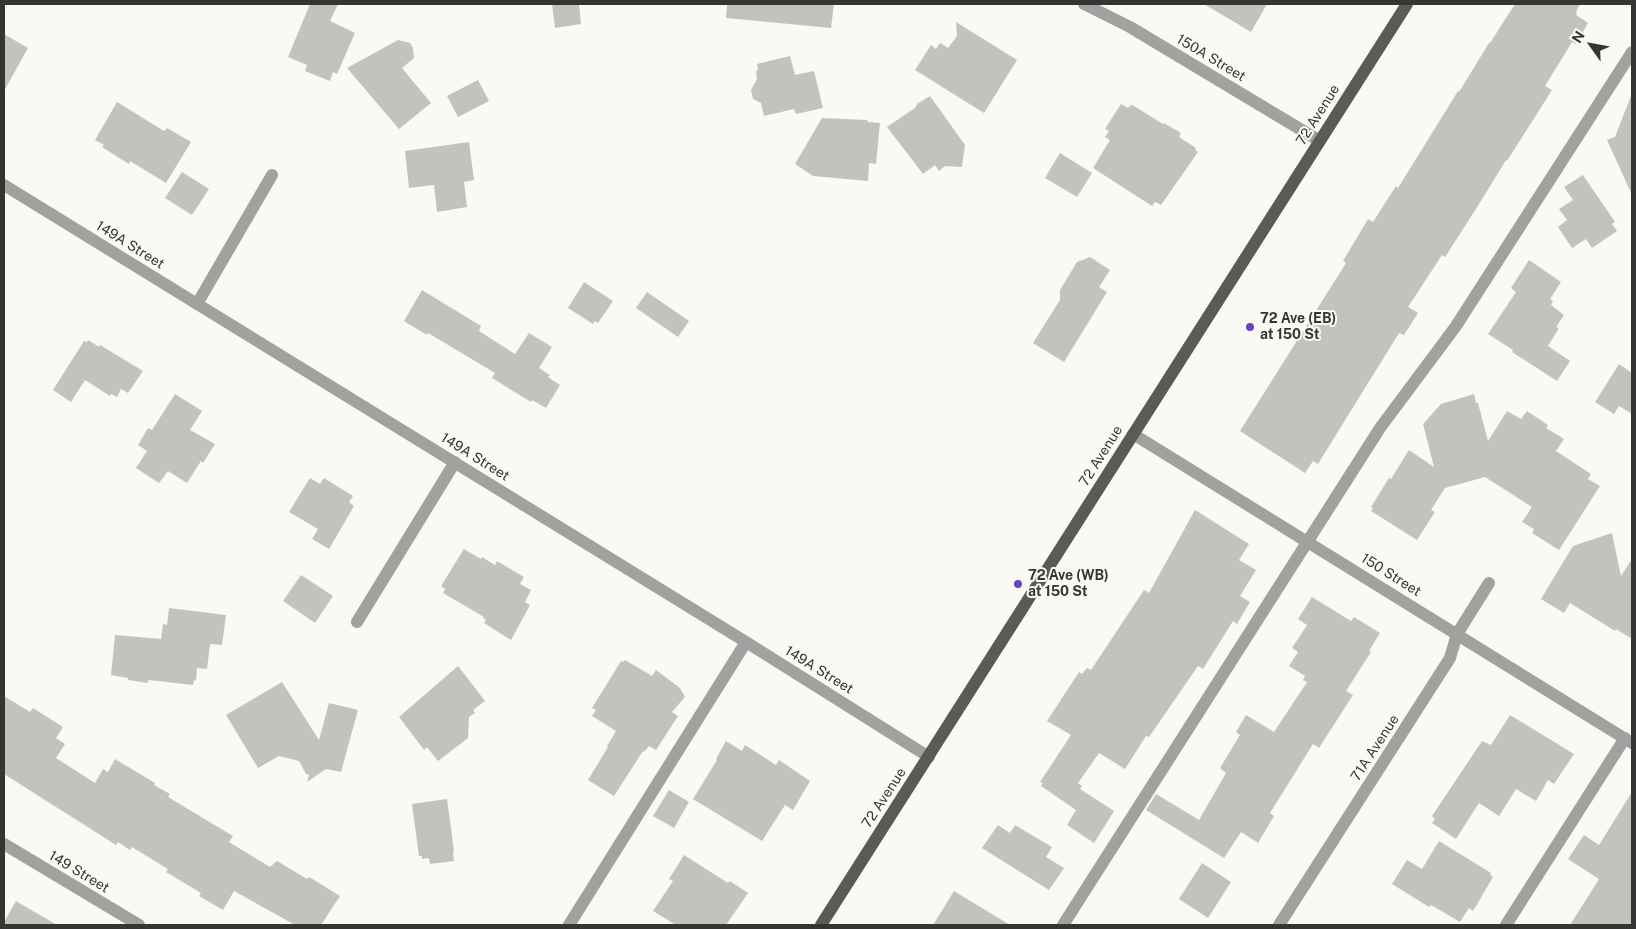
<!DOCTYPE html>
<html>
<head>
<meta charset="utf-8">
<style>
  body { margin:0 }
  #map { position:relative; width:1636px; height:929px; overflow:hidden; background:#f9faf3; font-family:"Public Sans",sans-serif }
  canvas { display:block }
  .frame { position:absolute; inset:0; border:5px solid #353533; pointer-events:none }
  .north { position:absolute; left:1566px; top:20px; width:50px; height:50px; -webkit-text-stroke:4px #f9faf3; paint-order:stroke; rotate:302deg; font-size:14px; font-weight:700; line-height:20px; text-align:center; color:#353533 }
  .north::after { content:''; display:block; margin:auto; width:18px; height:22px; background:#353533; clip-path:polygon(50% 0,100% 100%,50% 72%,0 100%) }
</style>
</head>
<body>
<div id="map">
<canvas width="1636" height="929"></canvas>
<div class="frame"></div>
<div class="north">N</div>
</div>
<script>
const ctx = document.querySelector('canvas').getContext('2d');
ctx.lineJoin = 'round';
function fillPath(path, color) { ctx.fillStyle = color; ctx.fill(path, 'evenodd'); }
function trace(path, color, width, dash) { ctx.strokeStyle = color; ctx.lineWidth = width; ctx.lineCap = dash ? 'butt' : 'round'; ctx.setLineDash(dash || []); ctx.stroke(path); }
function write(font, color, halo, rows, align = 'center') {
  ctx.font = font + ' "Public Sans",sans-serif'; ctx.lineWidth = 4; ctx.setLineDash([]); ctx.textBaseline = 'middle'; ctx.strokeStyle = halo; ctx.fillStyle = color; for (const [text, x, y, turn = 0] of rows) {
    ctx.save(); ctx.translate(x, y); ctx.rotate((+turn || 0) * Math.PI / 180); ctx.textAlign = isNaN(turn) ? turn : align; if (halo) ctx.strokeText(text, 0, 0); ctx.fillText(text, 0, 0); ctx.restore();
  }
}
fillPath(new Path2D(`
  M 310,4 L 338,4 L 330,21 L 355,33 L 337,74 L 333,72 L 330,81 L 305,71 L 307,65 L 288,57 Z
  M 552,4 L 579,4 L 581,24 L 555,28 Z
  M 727,4 L 834,4 L 831,28 L 726,18 Z
  M 1204,4 L 1267,4 L 1251,32 Z
  M 1515,4 L 1580,4 L 1576,12 L 1577,13 L 1576,15 L 1588,23 L 1576,44 L 1572,42 L 1545,86 L 1552,90 L 1507,161 L 1506,160 L 1476,209 L 1445,257 L 1442,255 L 1408,307 L 1418,313 L 1404,335 L 1399,333 L 1318,464 L 1313,461 L 1305,473 L 1240,431 L 1346,263 L 1343,261 L 1368,219 L 1373,222 L 1396,186 L 1398,188 L 1458,91 L 1459,92 L 1489,43 L 1490,43 Z
  M 956,22 L 1017,60 L 984,113 L 915,70 L 931,45 L 936,49 L 940,43 L 948,48 L 957,36 Z
  M 4,34 L 28,48 L 4,91 Z
  M 398,40 L 410,43 L 413,48 L 414,58 L 402,68 L 431,103 L 399,129 L 347,68 Z
  M 790,56 L 795,75 L 814,71 L 823,108 L 796,114 L 794,109 L 764,116 L 761,103 L 753,99 L 751,90 L 757,79 L 756,71 L 758,70 L 757,64 Z
  M 478,80 L 489,101 L 458,117 L 447,96 Z
  M 930,96 L 965,145 L 962,167 L 945,166 L 939,171 L 935,165 L 923,174 L 887,127 L 915,108 L 917,104 Z
  M 1631,96 L 1632,97 L 1632,195 L 1607,140 L 1615,137 Z
  M 117,102 L 164,131 L 167,128 L 191,142 L 166,183 L 130,161 L 129,164 L 102,147 L 104,145 L 95,140 Z
  M 1121,104 L 1128,108 L 1131,105 L 1134,106 L 1163,124 L 1164,123 L 1181,133 L 1179,137 L 1196,148 L 1195,150 L 1198,152 L 1161,205 L 1155,202 L 1152,206 L 1093,168 L 1110,140 L 1105,137 L 1109,131 L 1105,129 Z
  M 822,118 L 867,120 L 868,122 L 880,123 L 876,164 L 869,163 L 868,181 L 813,176 L 795,164 Z
  M 469,142 L 474,180 L 464,182 L 467,207 L 437,212 L 434,185 L 409,188 L 405,151 Z
  M 1060,153 L 1092,173 L 1077,197 L 1045,178 Z
  M 182,172 L 209,189 L 192,215 L 165,198 Z
  M 1583,175 L 1615,222 L 1612,224 L 1617,231 L 1592,248 L 1586,239 L 1572,248 L 1558,227 L 1567,220 L 1559,209 L 1573,200 L 1564,187 Z
  M 1090,257 L 1110,270 L 1099,287 L 1107,292 L 1064,362 L 1033,343 L 1060,300 L 1060,290 L 1077,262 Z
  M 1529,260 L 1561,282 L 1550,299 L 1553,301 L 1551,305 L 1564,315 L 1556,327 L 1559,328 L 1548,346 L 1570,361 L 1557,381 L 1512,352 L 1513,350 L 1488,334 L 1516,292 L 1511,288 Z
  M 584,282 L 613,301 L 598,323 L 595,321 L 593,324 L 568,308 Z
  M 422,290 L 481,326 L 479,331 L 515,354 L 529,333 L 552,347 L 539,368 L 550,375 L 548,377 L 560,385 L 546,408 L 532,400 L 531,402 L 492,378 L 495,373 L 428,333 L 427,335 L 404,321 Z
  M 647,292 L 689,321 L 678,337 L 636,308 Z
  M 88,340 L 99,347 L 100,345 L 143,371 L 128,393 L 121,389 L 117,397 L 111,394 L 110,396 L 85,380 L 71,402 L 53,390 L 84,341 L 87,342 Z
  M 1619,364 L 1632,373 L 1632,414 L 1619,406 L 1614,414 L 1595,402 Z
  M 175,394 L 202,411 L 190,430 L 215,444 L 203,463 L 201,461 L 187,483 L 168,471 L 159,483 L 136,468 L 147,451 L 138,445 L 148,428 L 152,430 Z
  M 1474,394 L 1476,403 L 1478,403 L 1488,441 L 1507,411 L 1521,419 L 1527,411 L 1548,425 L 1546,428 L 1564,439 L 1556,451 L 1591,474 L 1588,479 L 1600,486 L 1559,550 L 1532,533 L 1534,529 L 1522,522 L 1532,507 L 1485,477 L 1445,488 L 1431,510 L 1435,512 L 1417,540 L 1371,511 L 1373,508 L 1371,507 L 1389,478 L 1391,479 L 1409,450 L 1434,467 L 1423,424 L 1441,404 Z
  M 310,478 L 320,484 L 324,478 L 353,496 L 349,502 L 354,506 L 329,549 L 312,539 L 318,529 L 289,512 Z
  M 1195,510 L 1249,544 L 1239,560 L 1256,570 L 1240,596 L 1250,602 L 1237,624 L 1233,621 L 1203,669 L 1198,666 L 1149,737 L 1146,736 L 1125,769 L 1099,753 L 1078,783 L 1082,786 L 1080,789 L 1114,811 L 1094,843 L 1067,825 L 1076,810 L 1041,786 L 1043,783 L 1040,782 L 1071,735 L 1047,721 L 1079,672 L 1082,674 L 1087,668 L 1091,670 L 1144,590 L 1149,593 Z
  M 1612,533 L 1621,576 L 1632,559 L 1632,639 L 1616,629 L 1615,631 L 1570,603 L 1564,613 L 1541,599 L 1573,546 Z
  M 464,549 L 481,559 L 482,557 L 495,565 L 497,561 L 524,577 L 520,584 L 531,590 L 525,602 L 530,605 L 511,640 L 484,623 L 486,620 L 483,618 L 484,617 L 443,593 L 445,589 L 441,586 Z
  M 301,575 L 333,596 L 315,623 L 283,601 Z
  M 1312,597 L 1351,621 L 1354,617 L 1380,633 L 1369,651 L 1371,652 L 1346,691 L 1353,695 L 1319,748 L 1313,744 L 1270,813 L 1274,816 L 1258,843 L 1241,832 L 1224,858 L 1146,810 L 1156,794 L 1199,820 L 1226,773 L 1220,768 L 1240,735 L 1236,732 L 1246,715 L 1274,732 L 1307,682 L 1303,680 L 1305,676 L 1289,666 L 1298,652 L 1292,648 L 1307,625 L 1298,619 Z
  M 169,608 L 226,615 L 222,645 L 210,644 L 207,669 L 197,668 L 196,681 L 194,680 L 193,685 L 148,680 L 148,683 L 128,680 L 128,678 L 111,675 L 115,635 L 161,639 L 163,624 L 167,625 Z
  M 625,660 L 652,676 L 656,670 L 680,688 L 685,697 L 672,712 L 678,716 L 656,750 L 649,746 L 644,752 L 643,751 L 614,796 L 588,780 L 608,747 L 607,746 L 616,731 L 592,716 L 596,710 L 592,708 L 621,661 L 623,662 Z
  M 458,666 L 485,701 L 473,710 L 475,713 L 469,717 L 468,738 L 438,761 L 427,747 L 424,750 L 399,717 Z
  M 282,682 L 319,740 L 329,703 L 358,710 L 341,772 L 326,769 L 307,782 L 309,775 L 306,774 L 299,761 L 279,756 L 258,768 L 226,715 Z
  M 4,696 L 30,712 L 33,708 L 63,727 L 56,738 L 65,744 L 56,758 L 95,783 L 103,769 L 108,772 L 115,759 L 155,783 L 154,785 L 170,794 L 168,797 L 233,836 L 229,842 L 270,867 L 277,861 L 307,879 L 308,877 L 311,878 L 340,896 L 321,925 L 295,925 L 234,891 L 223,910 L 199,896 L 201,893 L 166,872 L 168,869 L 132,847 L 130,850 L 118,842 L 116,845 L 4,774 Z
  M 1510,715 L 1574,754 L 1554,784 L 1548,780 L 1536,801 L 1516,789 L 1499,816 L 1479,803 L 1456,839 L 1432,823 L 1435,819 L 1432,816 L 1482,741 L 1491,745 Z
  M 726,741 L 742,751 L 745,745 L 776,765 L 779,760 L 810,781 L 793,810 L 785,805 L 762,841 L 693,799 L 717,760 L 716,759 Z
  M 669,790 L 689,802 L 674,828 L 653,816 Z
  M 1632,792 L 1632,925 L 1570,925 L 1599,879 L 1568,859 L 1584,835 L 1599,845 Z
  M 447,799 L 454,851 L 453,851 L 454,861 L 430,864 L 429,858 L 422,859 L 422,856 L 419,856 L 412,804 Z
  M 998,825 L 1010,833 L 1015,825 L 1052,847 L 1046,857 L 1064,868 L 1049,890 L 982,848 Z
  M 1439,841 L 1491,873 L 1490,875 L 1493,877 L 1473,911 L 1469,908 L 1460,922 L 1431,905 L 1429,907 L 1392,884 L 1407,860 L 1422,869 Z
  M 684,855 L 728,883 L 730,881 L 748,893 L 726,925 L 676,925 L 653,911 L 673,881 L 669,879 Z
  M 1202,863 L 1231,882 L 1208,918 L 1179,899 Z
  M 954,891 L 1010,925 L 933,925 Z
  M 16,901 L 57,925 L 4,925 L 4,922 Z`), '#c2c3bd');
trace(new Path2D(`
  M 1084,4 L 1130,27 L 1320,141
  M 4,185 L 746,642 L 929,757
  M 197,304 L 272,175
  M 1133,434 L 1632,743
  M 357,622 L 455,462
  M 4,844 L 139,925
  M 569,925 L 746,642
  M 1063,925 L 1380,428 L 1456,326 L 1632,52
  M 1279,925 L 1450,658 L 1457,634 L 1489,583
  M 1506,925 L 1625,738`), '#a1a29f', 12);
trace(new Path2D(`
  M 821,925 L 1407,4`), '#5a5b56', 12);
for (const [x, y, r, color] of [
  [1250,327,5,"#6943bc"],
  [1018,584,5,"#6943bc"]
]) { const dot = new Path2D(); dot.arc(x, y, r, 0, 2 * Math.PI); ctx.fillStyle = color; ctx.fill(dot); trace(dot, '#f9faf3', 2); }
write('14px', '#353533', '#f9faf3', [
  ["150A Street",1211,58,31],
  ["72 Avenue",1318,115,-58],
  ["149A Street",130,245,32],
  ["72 Avenue",1101,456,-58],
  ["149A Street",475,457,32],
  ["150 Street",1391,575,32],
  ["149A Street",819,670,32],
  ["71A Avenue",1375,748,-57],
  ["72 Avenue",884,798,-57],
  ["149 Street",79,872,31]
]);
write('bold 14px', '#353533', '#f9faf3', [
  ["72 Ave (EB)",1260,319],
  ["at 150 St",1260,335],
  ["72 Ave (WB)",1028,576],
  ["at 150 St",1028,592]
], 'left');
</script>
</body>
</html>
